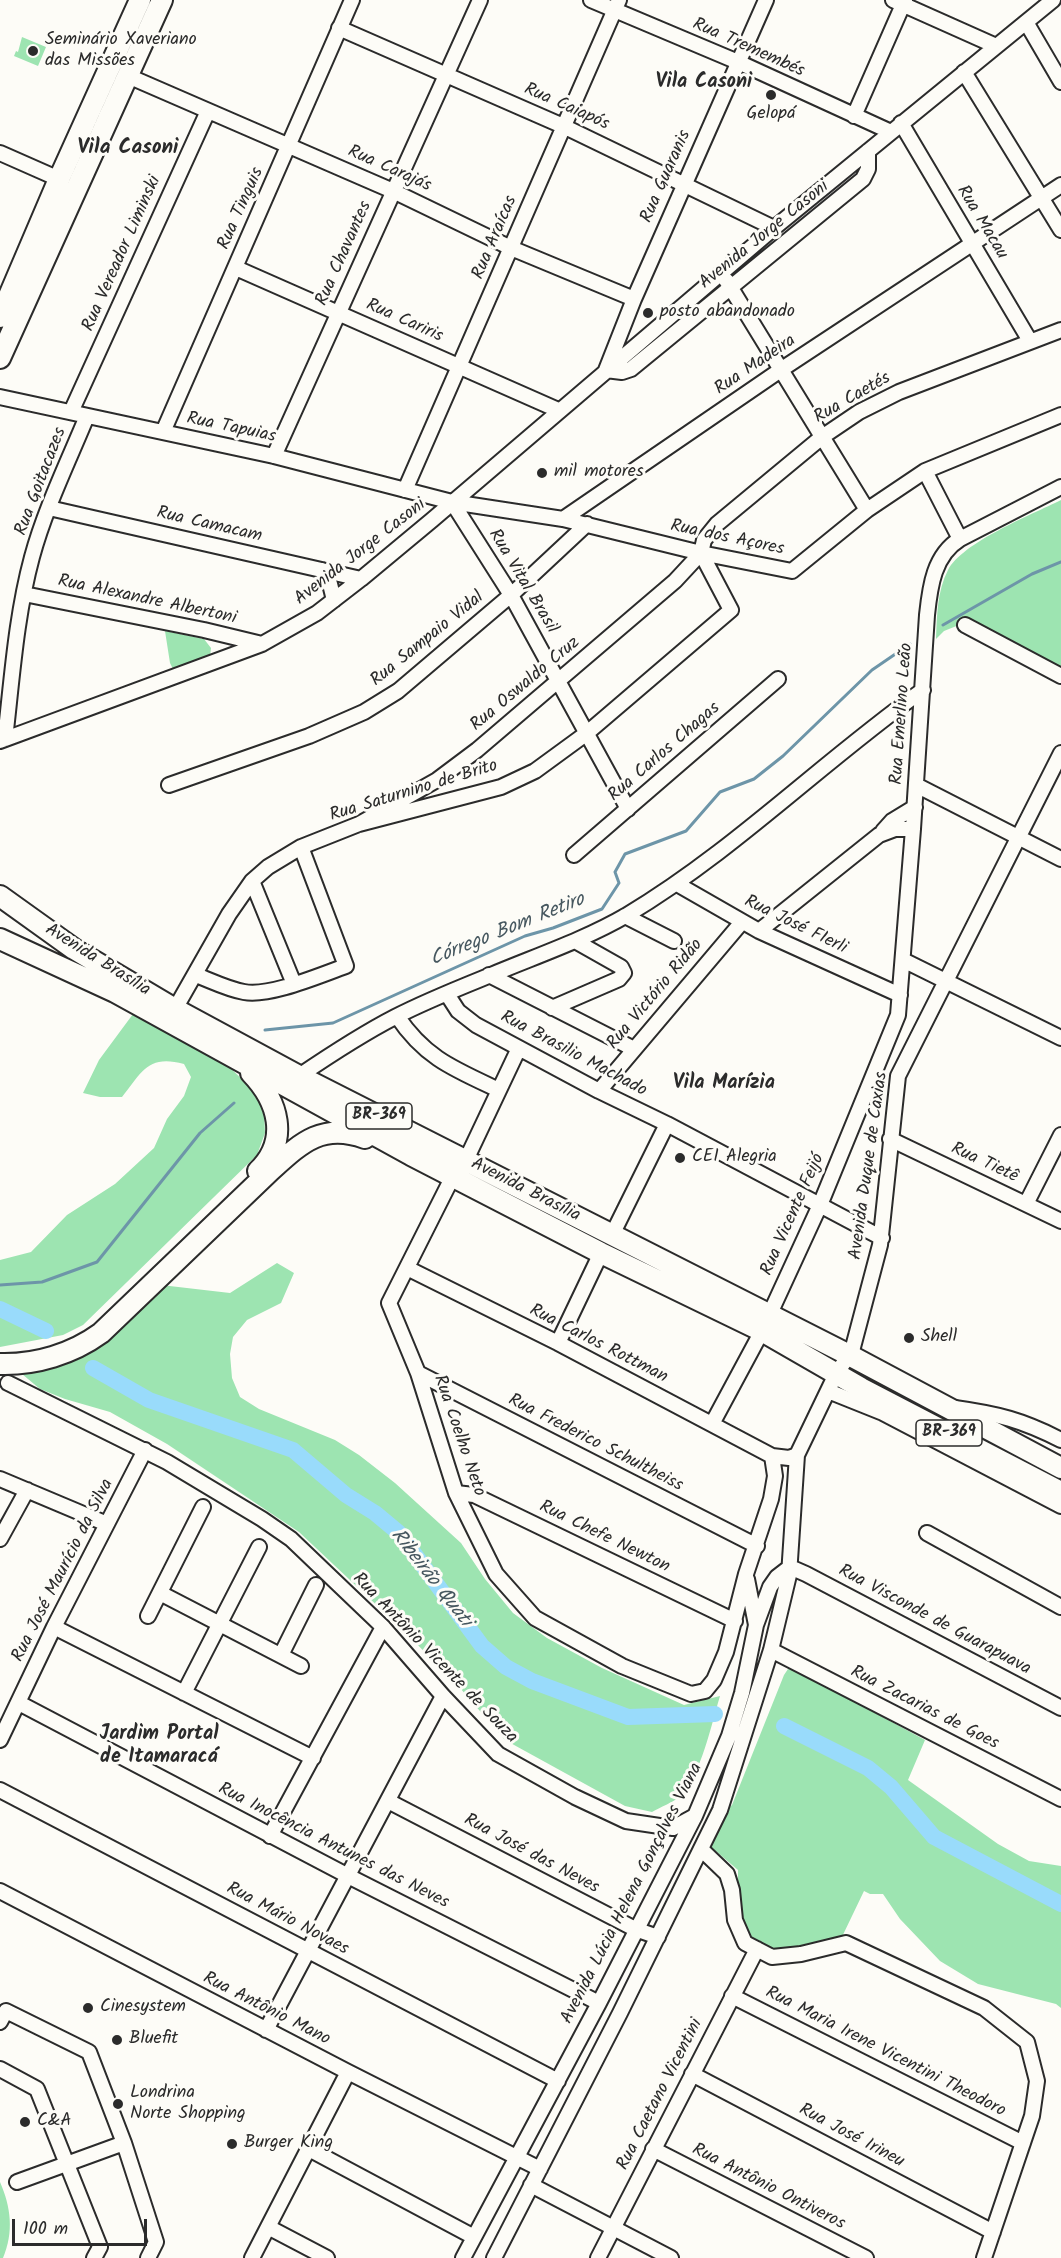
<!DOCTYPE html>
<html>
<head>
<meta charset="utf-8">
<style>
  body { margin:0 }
  #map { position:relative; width:1061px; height:2258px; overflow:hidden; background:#fdfcf7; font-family:Kalam,sans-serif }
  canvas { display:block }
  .scale { position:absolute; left:12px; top:2219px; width:135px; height:27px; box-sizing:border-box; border:3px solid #2b2b2b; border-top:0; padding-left:8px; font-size:18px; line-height:21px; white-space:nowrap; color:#2b2b2b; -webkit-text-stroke:4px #fdfcf7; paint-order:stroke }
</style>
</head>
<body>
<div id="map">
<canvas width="1061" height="2258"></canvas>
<div class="scale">100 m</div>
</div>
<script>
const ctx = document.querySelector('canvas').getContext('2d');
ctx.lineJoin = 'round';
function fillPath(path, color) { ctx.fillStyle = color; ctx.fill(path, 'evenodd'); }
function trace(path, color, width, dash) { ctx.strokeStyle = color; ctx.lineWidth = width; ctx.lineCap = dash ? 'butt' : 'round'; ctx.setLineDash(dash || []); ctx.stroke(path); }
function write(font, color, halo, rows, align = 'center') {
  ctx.font = font + ' Kalam,sans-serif'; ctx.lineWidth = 6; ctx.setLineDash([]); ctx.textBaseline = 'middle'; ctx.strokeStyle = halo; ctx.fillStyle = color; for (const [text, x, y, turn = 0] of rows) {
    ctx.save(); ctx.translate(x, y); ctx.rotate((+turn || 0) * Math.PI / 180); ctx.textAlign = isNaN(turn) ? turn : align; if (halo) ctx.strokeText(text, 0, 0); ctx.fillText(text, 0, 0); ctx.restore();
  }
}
fillPath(new Path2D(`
  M 22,37 L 46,47 L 38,66 L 14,56 L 16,51 L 18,52 Z
  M 1061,500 L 1061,668 L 969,621 L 944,631 L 936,639 C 937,616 937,591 948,570 C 963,542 1031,515 1061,500 Z
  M 165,631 L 204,639 L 211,648 L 210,657 L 174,671 L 170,663 Z
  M 133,1014 L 217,1055 L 252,1089 L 264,1110 L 265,1133 L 257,1155 L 83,1325 L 63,1335 L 0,1347 L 0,1260 L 31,1252 L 67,1215 L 115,1184 L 154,1148 L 167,1119 L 184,1096 L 191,1077 L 184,1064 C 148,1054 142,1072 122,1097 L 100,1097 L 83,1093 L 99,1060 Z
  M 277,1263 L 294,1273 L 281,1303 L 247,1320 L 233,1337 L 230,1354 L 232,1378 L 240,1397 L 259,1409 L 335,1440 L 359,1455 L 395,1483 L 461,1543 L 485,1579 L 513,1613 L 547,1638 L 602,1668 L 684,1705 L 720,1696 C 711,1725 702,1773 680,1796 C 673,1803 660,1807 652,1812 L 625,1806 L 505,1740 L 460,1688 L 403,1630 L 299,1532 L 167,1444 L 110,1412 L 65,1399 L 40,1389 L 22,1374 L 88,1350 L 161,1285 L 230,1293 Z
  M 788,1669 L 796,1670 L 925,1740 L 908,1780 L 998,1844 L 1029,1861 L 1061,1866 L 1061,2008 L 1056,2004 L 978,1984 L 940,1961 L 900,1919 L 883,1894 L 870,1894 L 864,1891 L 840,1941 C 813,1946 760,1964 743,1931 C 737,1919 738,1885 738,1870 L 711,1847 L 728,1808 L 732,1805 L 784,1675 Z
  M 0,2182 C 11,2207 14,2232 3,2258 L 0,2258 Z`), '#9de4b1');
trace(new Path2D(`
  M 943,625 L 1032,574 L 1061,562
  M 265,1030 L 333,1023 L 525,936 L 553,928 L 602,909 L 619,883 L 615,872 L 625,854 L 686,831 L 720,792 L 754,779 L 783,756 L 872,670 L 910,644
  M 0,1285 L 42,1282 L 97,1262 L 200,1133 L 234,1103`), '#6d95a8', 3);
trace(new Path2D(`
  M 0,1309 L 46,1331
  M 93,1368 L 149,1400 L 293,1450 L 346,1495 L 375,1513 L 399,1533 L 482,1646 L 506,1667 L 532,1681 L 628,1717 L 715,1714
  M 784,1726 L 868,1768 L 891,1787 L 934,1837 L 1061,1904`), '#99dbfb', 16);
const minor = new Path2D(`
  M 591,0 L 738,62 L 891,132
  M 766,0 L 634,299 L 606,370 L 622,372 L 631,369 L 863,179 L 868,169 L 868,151
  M 893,0 L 996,46
  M 1026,22 L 1061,82
  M 339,28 L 563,126 L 774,228
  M 964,72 L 1061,230
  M 128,76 L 393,191 L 511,248 L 634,299
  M 854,116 L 905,0
  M 901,123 L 1030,341
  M 0,153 L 59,179
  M 236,268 L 558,410
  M 726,280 L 867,510
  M 0,397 L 274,456 L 452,502 L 563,519 L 701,553 L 792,571 L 867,510 L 925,471 L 1061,415
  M 71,412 L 208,111
  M 163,432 L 352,0
  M 274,456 L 480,0
  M 925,471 L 960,539
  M 405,490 L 619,0
  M 452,502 L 511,595 L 628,809
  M 49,508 L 361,579
  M 563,519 L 782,369 L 1061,185
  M 322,570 L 330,584 L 334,600
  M 24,594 L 204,630 L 262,644
  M 965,625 L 1061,676
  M 5,739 C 12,679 16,616 32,557 C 45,509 68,462 87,416
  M 0,741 L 262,644 L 317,613 L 361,579 L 432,520 L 774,228 L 1053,0
  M 169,785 L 309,736 L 364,712 L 398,691 L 511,595 L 587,524
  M 916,785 L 1061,859
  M 359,824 L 437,780 L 477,750 L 675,581 L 701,553 L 704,540 L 717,524 L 822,437 L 859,412 L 899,392 L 1061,330
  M 883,831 L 892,821 L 915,807
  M 574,855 L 778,679
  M 252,881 L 294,984
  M 677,884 L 759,931 L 900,995
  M 625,916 L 674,941
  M 759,931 L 879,835 L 895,829 L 913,829
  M 903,960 L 1061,1038
  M 196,975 C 212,981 227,989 244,992 C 270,997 320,975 346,966 L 301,847
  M 489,975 L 634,1049
  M 447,994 L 458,1011 L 476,1025 L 599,1091 L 667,1124 L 882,1238
  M 552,1008 L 619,979 L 624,973 L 621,967 L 575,941
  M 175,1009 L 229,914 L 252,881 L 268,867 L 301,847 L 359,824 L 501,787 L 535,771 L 587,733 L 731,610 L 701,553
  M 397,1016 C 425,1058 454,1069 499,1090
  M 299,1076 C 330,1055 362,1034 395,1017 C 426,1001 459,988 491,975 C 536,956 584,940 627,915 C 734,851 822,762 923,690
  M 599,1091 L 742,922
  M 890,1139 L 1061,1221
  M 466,1160 L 519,1048
  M 453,1176 L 389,1303 L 418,1373 L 456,1493 L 496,1574 L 535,1618 L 622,1666 L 691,1694 L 705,1691 L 714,1680 L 726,1652 L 746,1574 L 771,1499 L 775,1476 L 772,1456
  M 1026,1204 L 1061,1135
  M 612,1235 L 667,1124
  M 407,1268 L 558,1343 L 772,1456 L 789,1458 L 797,1455
  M 558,1343 L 601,1253
  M 418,1373 L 757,1546
  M 8,1383 L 167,1462 L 262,1519 L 291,1539 L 383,1627 L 443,1696 L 498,1754 L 575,1797 L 626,1821 L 673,1828 L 695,1816
  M 828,1391 L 883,1413 L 1061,1506
  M 955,1408 C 998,1414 1022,1420 1061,1440
  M 712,1424 L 762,1331 L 820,1205 L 898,1015 L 913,829 L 927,615 C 930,586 934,555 960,539 L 1061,487
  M 0,1479 L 107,1524
  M 456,1493 L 474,1495 L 735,1621
  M 927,1533 L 1061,1607
  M 0,1539 L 27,1490
  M 790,1567 L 806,1574 L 1061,1708
  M 747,1579 L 756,1625
  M 160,1593 L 301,1666
  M 148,1616 L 203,1507
  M 54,1627 L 313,1758
  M 771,1650 L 1061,1799
  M 281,1655 L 316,1585
  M 184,1693 L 259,1547
  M 19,1703 L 354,1879 L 599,2003
  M 0,1740 L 54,1627 L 145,1450
  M 0,1790 L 558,2081
  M 388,1801 L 635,1929 L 658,1937
  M 270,1836 L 383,1627
  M 701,1849 L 727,1874 L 732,1890 L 735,1920 L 745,1943 L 772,1957 L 801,1954 L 846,1943 L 984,2008 L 1027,2042 L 1037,2081 L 1032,2116 L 984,2258
  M 0,1891 L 348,2072 L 540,2169
  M 732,1996 L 1023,2143
  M 0,2022 L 6,2011 L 89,2052 L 124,2143 L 156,2242 L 148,2258
  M 266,2030 L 443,1696
  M 0,2069 L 37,2089 L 100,2247 L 94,2258
  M 692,2074 L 993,2232
  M 309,2149 L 474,2237
  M 653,2149 L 866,2258
  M 17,2182 L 124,2143
  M 531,2185 L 671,2258
  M 268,2227 L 327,2258
  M 252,2258 L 348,2072
  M 463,2258 L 599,2003 L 695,1816 L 729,1736 L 742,1693 L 756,1625 L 770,1587 L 777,1577 L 790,1567
  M 494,2258 L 620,2013 L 720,1810 L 771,1650 L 789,1575 L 797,1455 L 836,1374 L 852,1351 L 880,1245 L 898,1076 L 1061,753
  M 598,2258 L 757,1949`);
const highway = new Path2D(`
  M 0,317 L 59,179 L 140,0
  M 0,358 L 162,0
  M 0,896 L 74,949 L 175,1009 L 299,1076 L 849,1355 L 1061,1468
  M 0,939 L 115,992 L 411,1155 L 601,1253 L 762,1331 L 861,1388 L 1061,1492
  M 251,1073 C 278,1101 290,1140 258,1171
  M 0,1364 C 36,1365 72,1354 101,1333 L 269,1172 C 300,1144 321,1122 365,1138`);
trace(minor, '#2b2b2b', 18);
trace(highway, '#2b2b2b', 24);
trace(minor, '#fdfcf7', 14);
trace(highway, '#fdfcf7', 20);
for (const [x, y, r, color] of [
  [33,51,6,"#2b2b2b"],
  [771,95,6,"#2b2b2b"],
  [648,313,6,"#2b2b2b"],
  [542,473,6,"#2b2b2b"],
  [680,1158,6,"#2b2b2b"],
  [909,1338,6,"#2b2b2b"],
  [88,2008,6,"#2b2b2b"],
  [117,2040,6,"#2b2b2b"],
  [118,2104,6,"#2b2b2b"],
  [25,2122,6,"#2b2b2b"],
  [232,2144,6,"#2b2b2b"]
]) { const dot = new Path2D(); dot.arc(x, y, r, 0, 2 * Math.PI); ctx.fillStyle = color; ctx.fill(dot); trace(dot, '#fdfcf7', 2); }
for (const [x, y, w] of [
  [379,1116,66],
  [949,1433,66]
]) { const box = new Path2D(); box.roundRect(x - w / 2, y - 13, w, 26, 4.5); ctx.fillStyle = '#fdfcf7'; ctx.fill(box); trace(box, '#2b2b2b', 1.5); }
write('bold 16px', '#2b2b2b', null, [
  ["BR-369",379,1116],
  ["BR-369",949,1433]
]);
write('18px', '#2b2b2b', '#fdfcf7', [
  ["Seminário Xaveriano",45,41],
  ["das Missões",45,62],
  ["Gelopá",771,115,"center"],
  ["posto abandonado",660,313],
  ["mil motores",554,473],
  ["CEI Alegria",692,1158],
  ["Shell",921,1338],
  ["Cinesystem",100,2008],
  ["Bluefit",129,2040],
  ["Londrina",130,2094],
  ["Norte Shopping",130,2115],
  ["C&A",37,2122],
  ["Burger King",244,2144]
], 'left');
write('18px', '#2b2b2b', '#fdfcf7', [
  ["Rua Tremembés",748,49,24],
  ["Rua Caiapós",566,108,24],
  ["Rua Carajás",389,170,24],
  ["Rua Guaranis",667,177,-66],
  ["Rua Tinguis",242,209,-66],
  ["Rua Macau",981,223,59],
  ["Avenida Jorge Casoni",765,236,-39],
  ["Rua Araícas",496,238,-67],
  ["Rua Vereador Liminski",123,254,-66],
  ["Rua Chavantes",345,254,-66],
  ["Rua Cariris",404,322,24],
  ["Rua Madeira",756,366,-34],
  ["Rua Caetés",853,399,-30],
  ["Rua Tapuias",231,429,12],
  ["Rua Goitacazes",42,482,-69],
  ["Rua Camacam",209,526,13],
  ["Rua dos Açores",727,539,12],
  ["Avenida Jorge Casoni",361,553,-38],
  ["Rua Vital Brasil",522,582,59],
  ["Rua Alexandre Albertoni",147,601,12],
  ["Rua Sampaio Vidal",428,640,-39],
  ["Rua Oswaldo Cruz",526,685,-40],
  ["Rua Emerlino Leão",903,714,-86],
  ["Rua Carlos Chagas",665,753,-41],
  ["Rua Saturnino de Brito",414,792,-17],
  ["Rua José FIerli",795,926,26],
  ["Avenida Brasília",97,961,32],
  ["Rua Victório Ridão",656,995,-50],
  ["Rua Brasilio Machado",573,1055,28],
  ["Rua Tietê",984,1164,25],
  ["Avenida Duque de Caxias",870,1166,-82],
  ["Avenida Brasília",525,1191,27],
  ["Rua Vicente Feijó",794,1215,-66],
  ["Rua Carlos Rottman",598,1345,27],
  ["Rua Coelho Neto",458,1436,71],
  ["Rua Frederico Schultheiss",595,1444,27],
  ["Rua Chefe Newton",604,1538,26],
  ["Rua José Maurício da Silva",64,1571,-63],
  ["Rua Visconde de Guarapuava",934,1621,28],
  ["Rua Antônio Vicente de Souza",434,1659,46],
  ["Rua Zacarias de Goes",924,1709,27],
  ["Rua Inocência Antunes das Neves",333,1847,27],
  ["Rua José das Neves",531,1855,28],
  ["Avenida Lúcia Helena Gonçalves Viana",633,1894,-63],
  ["Rua Mário Novaes",287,1920,28],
  ["Rua Antônio Mano",266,2010,27],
  ["Rua Maria Irene Vicentini Theodoro",885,2053,27],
  ["Rua Caetano Vicentini",661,2095,-63],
  ["Rua José Irineu",851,2137,28],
  ["Rua Antônio Ontiveros",768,2188,27]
]);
write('bold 20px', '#2b2b2b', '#fdfcf7', [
  ["Vila Casoni",704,84],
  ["Vila Marízia",724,1085],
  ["Jardim Portal",159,1736],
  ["de Itamaracá",159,1759]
]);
write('italic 20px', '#46575f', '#fdfcf7', [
  ["Córrego Bom Retiro",508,931,-22],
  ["Ribeirão Quati",430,1579,52]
]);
write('bold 21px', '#2b2b2b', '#fdfcf7', [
  ["Vila Casoni",128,149]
]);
</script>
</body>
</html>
